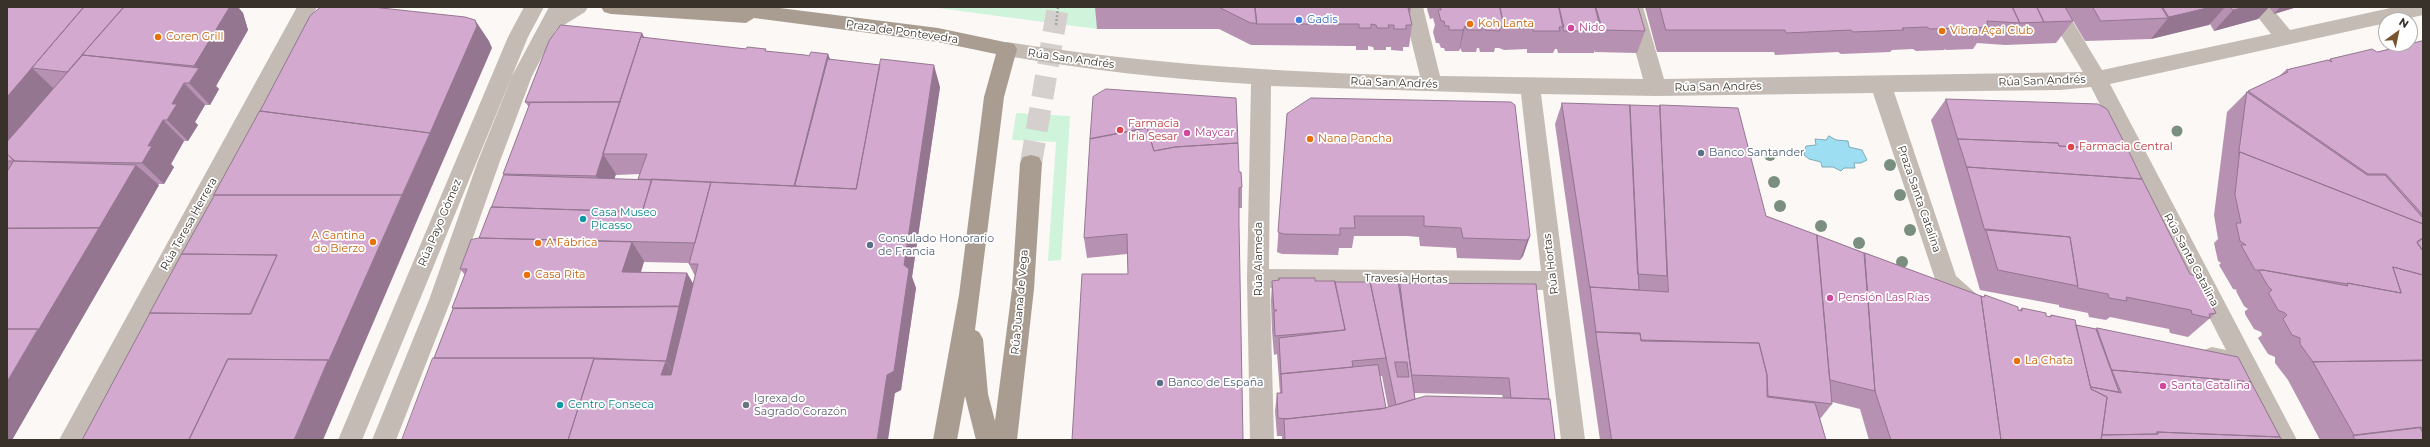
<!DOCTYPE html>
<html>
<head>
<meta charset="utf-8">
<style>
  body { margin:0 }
  #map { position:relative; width:2430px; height:447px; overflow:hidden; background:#fcf8f5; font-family:Montserrat,sans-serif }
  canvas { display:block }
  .frame { position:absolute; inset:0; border:8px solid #39322b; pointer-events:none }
  .north { position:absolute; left:2378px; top:12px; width:40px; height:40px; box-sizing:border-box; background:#fff; border:1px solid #b0adaa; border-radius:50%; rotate:33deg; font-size:11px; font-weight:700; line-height:16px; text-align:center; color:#39322b }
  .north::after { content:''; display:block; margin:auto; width:14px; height:18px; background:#77562d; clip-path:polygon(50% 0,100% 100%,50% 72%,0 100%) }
</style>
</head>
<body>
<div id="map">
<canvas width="2430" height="447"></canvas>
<div class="frame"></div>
<div class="north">N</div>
</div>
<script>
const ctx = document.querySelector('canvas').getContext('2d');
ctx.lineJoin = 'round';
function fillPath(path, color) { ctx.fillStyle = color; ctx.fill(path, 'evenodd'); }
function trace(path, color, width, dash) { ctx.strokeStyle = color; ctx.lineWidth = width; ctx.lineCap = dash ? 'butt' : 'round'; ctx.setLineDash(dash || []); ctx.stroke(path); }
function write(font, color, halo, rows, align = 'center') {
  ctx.font = font + ' Montserrat,sans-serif'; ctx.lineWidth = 3.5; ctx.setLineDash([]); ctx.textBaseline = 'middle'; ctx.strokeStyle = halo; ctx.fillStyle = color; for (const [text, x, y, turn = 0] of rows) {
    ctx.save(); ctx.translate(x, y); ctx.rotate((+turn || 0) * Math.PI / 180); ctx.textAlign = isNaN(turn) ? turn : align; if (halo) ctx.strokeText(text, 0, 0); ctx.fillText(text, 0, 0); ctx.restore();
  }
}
fillPath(new Path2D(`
  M 930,7 L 1099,7 L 1097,29 Z
  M 1016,113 L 1070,116 L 1061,260 L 1048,261 L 1056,142 L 1012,140 Z`), '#cff4db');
const water = new Path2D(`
  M 1829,136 L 1836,140 L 1848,141 L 1849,147 L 1862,150 L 1867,160 L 1861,163 L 1854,163 L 1855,168 L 1844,168 L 1841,171 L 1833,167 L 1822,167 L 1821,162 L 1809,159 L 1804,155 L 1806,146 L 1816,145 L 1815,139 L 1826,140 Z`);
fillPath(water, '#9ddef2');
trace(water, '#7faab6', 1);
trace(new Path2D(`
  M 1031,163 L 1058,7`), '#d5d0cd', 22, [22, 11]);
trace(new Path2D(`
  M 1056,25 L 1058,7`), '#a7a29d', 2.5, [2, 2]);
fillPath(new Path2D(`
  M 297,7 L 317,7 L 84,440 L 59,440 Z
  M 524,7 L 544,7 L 528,37 L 362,440 L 338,440 L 508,37 Z
  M 549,7 L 588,7 L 585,12 L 556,30 L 532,76 L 500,161 L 451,300 L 396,440 L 372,440 L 429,300 L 478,161 L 512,76 Z
  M 1403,7 L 1423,7 L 1440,76 L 1643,79 L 1623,7 L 1643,7 L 1664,79 L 2083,72 L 2044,7 L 2064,7 L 2102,70 L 2271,34 L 2250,7 L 2271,7 L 2290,30 L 2395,7 L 2423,7 L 2423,15 L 2401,20 L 2386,20 L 2386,23 L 2110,84 L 2297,440 L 2272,440 L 2238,374 L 2204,364 L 2200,357 L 2204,350 L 2212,347 L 2226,350 L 2091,87 L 2060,90 L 1894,92 L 1956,276 L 1981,298 L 1984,305 L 1981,312 C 1978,313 1975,315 1972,314 C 1962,313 1940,291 1936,282 L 1873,93 L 1656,96 L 1541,94 L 1585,440 L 1561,440 L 1543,290 L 1270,288 L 1274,440 L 1250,440 L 1247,278 L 1251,84 C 1169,79 1088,70 1007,56 L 1000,54 L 997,49 L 1000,44 L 1007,42 C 1144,64 1281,72 1420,76 ZM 1271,86 L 1521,94 L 1541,271 L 1269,269 Z`), '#c3bbb4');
fillPath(new Path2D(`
  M 601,7 L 772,7 L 938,28 L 1014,44 L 1017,49 L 1004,97 L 975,330 L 979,332 L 983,339 L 988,394 L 995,421 L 1012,289 L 1020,163 L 1023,157 L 1031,155 L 1039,157 L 1042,163 L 1034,289 L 1017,440 L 976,440 L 965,396 L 957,440 L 933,440 L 959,295 L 984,97 L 996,54 L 938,42 L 754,18 L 746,23 L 611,14 L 604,12 Z`), '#a99d92');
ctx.fillStyle = '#7b8f81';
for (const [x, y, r] of [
  [2177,131,5.5],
  [1770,155,6],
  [1890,165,6],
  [1774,182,6],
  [1900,195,6],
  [1780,206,6],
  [1821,226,6],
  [1910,230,6],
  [1859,243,6],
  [1902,262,6]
]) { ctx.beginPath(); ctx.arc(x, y, r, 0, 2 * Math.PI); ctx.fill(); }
fillPath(new Path2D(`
  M 7,7 L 238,7 L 243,13 L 248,30 L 216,86 L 219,89 L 210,105 L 205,105 L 195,122 L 198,125 L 188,141 L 184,141 L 171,164 L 174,167 L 164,184 L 157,184 L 159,185 L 12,440 L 7,440 Z
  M 1095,7 L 1411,7 L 1411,8 L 1410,16 L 1412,25 L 1409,47 L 1403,47 L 1403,51 L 1391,50 L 1391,47 L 1386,47 L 1386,50 L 1374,50 L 1373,47 L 1368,46 L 1368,50 L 1356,50 L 1356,46 L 1351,46 L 1256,45 L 1251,45 L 1219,29 L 1097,29 Z
  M 1428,7 L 1638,7 L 1645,31 L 1637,53 L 1595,52 L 1595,50 L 1594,53 L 1558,53 L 1557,49 L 1555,49 L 1553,53 L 1527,53 L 1527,49 L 1504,50 L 1499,48 L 1495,48 L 1494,52 L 1480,52 L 1479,48 L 1477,48 L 1476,52 L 1462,52 L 1460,48 L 1459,51 L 1445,51 L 1444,48 L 1441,48 L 1439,43 L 1436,43 L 1433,32 L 1435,25 L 1433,18 L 1430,19 L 1427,9 Z
  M 1645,7 L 2065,7 L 2073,21 L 2056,43 L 2005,45 L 1977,43 L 1973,49 L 1946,50 L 1945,49 L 1944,50 L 1916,51 L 1913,49 L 1892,50 L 1890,52 L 1841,54 L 1838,52 L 1775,55 L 1774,52 L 1657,52 Z
  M 2065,7 L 2297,7 L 2274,14 L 2269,7 L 2258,19 L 2214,31 L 2210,24 L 2151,39 L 2085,41 Z
  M 644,38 L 809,56 L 828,54 L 830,59 L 940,87 L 912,277 L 916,288 L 901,390 L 895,393 L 434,358 L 453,309 L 452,308 L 465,275 L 460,269 L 479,238 L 492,207 L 504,175 L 503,174 L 529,107 L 525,102 ZM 616,174 L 616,175 L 640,174 L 638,179 L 639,180 L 614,179 ZM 644,262 L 689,263 L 689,264 L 695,276 L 693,284 L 687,273 L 641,272 Z
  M 2423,41 L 2423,440 L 2320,440 L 2288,380 L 2275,363 L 2275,357 L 2268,354 L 2258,338 L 2262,335 L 2261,332 L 2254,329 L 2245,314 L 2245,311 L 2248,309 L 2244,306 L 2236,291 L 2237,290 L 2233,289 L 2219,265 L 2221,263 L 2218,261 L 2214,243 L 2218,239 L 2214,215 L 2227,112 L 2248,91 L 2278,77 L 2286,70 L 2329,60 L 2330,59 L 2377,52 Z
  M 1946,99 L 2190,274 L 2216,313 L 2188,337 L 2170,333 L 2169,329 L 2110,317 L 2106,320 L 2089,317 L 2088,313 L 2059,307 L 2059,305 L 1980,290 L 1931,120 Z
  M 1562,103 L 1766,216 L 1983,297 L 1985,295 L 2018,310 L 2019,310 L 2022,308 L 2049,317 L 2051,315 L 2076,325 L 2096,329 L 2097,328 L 2251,382 L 2282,440 L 1869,440 L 1860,409 L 1832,402 L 1832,404 L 1820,419 L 1826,440 L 1600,440 L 1555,124 Z
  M 1287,114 L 1530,236 L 1523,256 L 1520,260 L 1457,258 L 1456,248 L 1420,246 L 1419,237 L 1407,236 L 1354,236 L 1352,248 L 1339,248 L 1338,255 L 1282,254 L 1277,252 Z
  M 1239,172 L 1242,187 L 1242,208 L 1239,208 L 1128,274 L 1127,254 L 1087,258 L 1084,238 Z
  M 1272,281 L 1315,281 L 1399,286 L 1400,283 L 1549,399 L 1555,440 L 1282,440 L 1282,436 L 1277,436 L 1275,411 L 1277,393 L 1280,393 L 1277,354 L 1274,355 L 1272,331 L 1271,301 ZM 1380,376 L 1382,376 L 1388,407 L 1386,408 ZM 1415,393 L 1502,395 L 1503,398 L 1415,399 Z`), '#b691b2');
fillPath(new Path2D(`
  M 84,7 L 67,72 L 32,68 L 55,90 L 7,148 L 7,97 Z
  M 228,7 L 238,7 L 243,13 L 248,30 L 216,86 L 219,89 L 210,105 L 189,83 L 198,70 L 194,66 Z
  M 2211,7 L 2225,7 L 2209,25 L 2151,39 L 2169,17 Z
  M 2245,7 L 2269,7 L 2258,19 L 2214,31 L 2233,10 Z
  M 2280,7 L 2297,7 L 2274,14 Z
  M 475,20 L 489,41 L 492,48 L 446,154 L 430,133 Z
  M 1465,26 L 1460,48 L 1459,51 L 1463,30 Z
  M 642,33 L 653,55 L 603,154 L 616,174 L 609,197 L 596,176 Z
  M 828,54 L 836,76 L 807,188 L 794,186 Z
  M 934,65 L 940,87 L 912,277 L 916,288 L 901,390 L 895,393 L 888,440 L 877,440 Z
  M 184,83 L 205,105 L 195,122 L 198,125 L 188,141 L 167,120 L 172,104 Z
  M 163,120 L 184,141 L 171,164 L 174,167 L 164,184 L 142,163 L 148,146 Z
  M 430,133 L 446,154 L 419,216 L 323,440 L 294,440 L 328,360 Z
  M 136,165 L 159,185 L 12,440 L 7,440 L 7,382 Z
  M 1530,236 L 1523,256 L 1520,260 L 1527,240 Z
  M 632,242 L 644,261 L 635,291 L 622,272 Z
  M 687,273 L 698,292 L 678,379 L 666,362 Z
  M 666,361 L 678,379 L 661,375 Z`), '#947691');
const building = new Path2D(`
  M 7,7 L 84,7 L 7,97 Z
  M 84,7 L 124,7 L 67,72 L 32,68 Z
  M 124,7 L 228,7 L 229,8 L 194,66 L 82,55 Z
  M 321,7 L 372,7 L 465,17 L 475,20 L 477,26 L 430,133 L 260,111 L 310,16 Z
  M 1219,7 L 1255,7 L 1257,23 L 1251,23 Z
  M 1255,7 L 1411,7 L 1411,8 L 1408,8 L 1412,25 L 1406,25 L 1406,29 L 1394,29 L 1394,25 L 1388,25 L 1389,28 L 1377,28 L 1376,25 L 1371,24 L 1371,28 L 1359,28 L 1359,24 L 1257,24 Z
  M 1440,7 L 1500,7 L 1504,26 L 1499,27 L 1500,31 L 1485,30 L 1484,26 L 1481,26 L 1482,30 L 1467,30 L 1465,26 L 1463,30 L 1449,30 L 1449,26 L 1445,26 L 1444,21 L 1441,21 L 1438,10 L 1441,10 Z
  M 1500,7 L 1559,7 L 1564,27 L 1559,27 L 1560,31 L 1533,31 L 1533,27 L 1509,28 L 1504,26 Z
  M 1559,7 L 1595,7 L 1601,31 L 1564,31 Z
  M 1596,7 L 1638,7 L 1645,31 L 1603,30 Z
  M 1660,7 L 2012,7 L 2020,23 L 1987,21 L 1988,27 L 1960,28 L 1959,26 L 1959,28 L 1930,29 L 1927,27 L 1902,28 L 1904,30 L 1853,32 L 1851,30 L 1786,33 L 1785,30 L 1666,30 Z
  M 2013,7 L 2037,7 L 2044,22 L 2020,23 Z
  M 2037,7 L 2065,7 L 2073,21 L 2044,22 Z
  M 2093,7 L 2161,7 L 2168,18 L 2101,21 Z
  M 2163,7 L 2211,7 L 2169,17 Z
  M 2231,7 L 2245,7 L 2233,10 Z
  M 561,25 L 642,33 L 620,102 L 525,102 L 549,41 Z
  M 641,37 L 746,49 L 747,47 L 766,49 L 765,51 L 805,55 L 809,56 L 811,52 L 828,54 L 794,186 L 638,179 L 647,154 L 603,154 Z
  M 2423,41 L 2423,215 L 2386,174 L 2368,174 L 2248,91 L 2288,72 L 2286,70 L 2328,60 L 2332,62 L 2330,59 L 2360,52 L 2372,49 L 2377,52 Z
  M 83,55 L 199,68 L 189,83 L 184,83 L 173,102 L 172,104 L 177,104 L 167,120 L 163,120 L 148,146 L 152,146 L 142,163 L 15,161 L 7,154 L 7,142 Z
  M 828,59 L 880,65 L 856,189 L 795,186 Z
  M 881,59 L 934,65 L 904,265 L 909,269 L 894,371 L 887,375 L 877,440 L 568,440 L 594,359 L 666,361 L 661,375 L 671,375 L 698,264 L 689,264 L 711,182 L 856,189 Z
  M 1106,89 L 1236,98 L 1238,143 L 1175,147 L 1154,151 L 1147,128 L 1090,139 L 1093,97 Z
  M 2247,92 L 2367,175 L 2385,175 L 2423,218 L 2423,224 L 2240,152 L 2239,153 Z
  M 1311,98 L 1511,102 L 1515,105 L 1530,236 L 1527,240 L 1463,238 L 1461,228 L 1424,226 L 1424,216 L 1354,216 L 1355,228 L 1340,228 L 1340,235 L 1283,234 L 1278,232 L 1287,114 Z
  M 1946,99 L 2098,104 L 2107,109 L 2128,150 L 2059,146 L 2058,143 L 1958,139 Z
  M 620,102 L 596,176 L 503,174 L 530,103 Z
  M 1562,103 L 1630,105 L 1639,290 L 1590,287 Z
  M 1630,105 L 1660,106 L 1667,276 L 1638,274 Z
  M 1660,105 L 1738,108 L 1766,216 L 1817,235 L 1832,404 L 1768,396 L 1767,375 L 1759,343 L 1641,340 L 1640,333 L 1596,332 L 1590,287 L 1668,292 Z
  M 260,111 L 430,133 L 402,195 L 214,195 Z
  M 1147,128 L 1154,151 L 1175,147 L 1238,143 L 1239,172 L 1241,172 L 1242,187 L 1239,188 L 1239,224 L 1243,440 L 1072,440 L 1082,274 L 1128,274 L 1127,234 L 1084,238 L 1090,139 Z
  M 1958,139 L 2058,143 L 2059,146 L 2128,150 L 2142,179 L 1967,167 Z
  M 2240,152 L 2423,224 L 2423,238 L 2417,243 L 2423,251 L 2423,275 L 2393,267 L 2401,293 L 2347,283 L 2348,284 L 2303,277 L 2263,270 L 2255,270 L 2241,245 L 2246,245 L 2240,241 L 2236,223 L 2241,223 L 2235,195 Z
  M 7,154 L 14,161 L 7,161 Z
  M 14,161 L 136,165 L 99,228 L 7,228 L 7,172 Z
  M 1967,167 L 2142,179 L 2190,274 L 2196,276 L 2216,313 L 2209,314 L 2210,318 L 2192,314 L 2191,310 L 2126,297 L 2127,301 L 2109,298 L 2108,294 L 2078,288 L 2070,237 L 1985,230 Z
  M 504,175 L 652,180 L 642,212 L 492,207 Z
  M 652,179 L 711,182 L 695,243 L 479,238 L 491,207 L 642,212 Z
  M 215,195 L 402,195 L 329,360 L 228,359 L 189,440 L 82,440 L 150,313 L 251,314 L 277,255 L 182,254 Z
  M 99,228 L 39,329 L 7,329 L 7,229 Z
  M 1986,229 L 2070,237 L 2078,286 L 1998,270 Z
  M 1817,235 L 1864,253 L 1875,391 L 1830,380 Z
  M 479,238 L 632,242 L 622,272 L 687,273 L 679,306 L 452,308 L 467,269 L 460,269 L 471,240 Z
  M 2423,238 L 2423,251 L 2417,242 Z
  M 1865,253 L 1981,296 L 2001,440 L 1891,440 L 1875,391 Z
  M 182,254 L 277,255 L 250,314 L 150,313 Z
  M 2393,267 L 2423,275 L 2423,360 L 2313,362 L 2300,344 L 2300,338 L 2292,335 L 2283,319 L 2287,315 L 2285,313 L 2278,310 L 2269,294 L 2269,292 L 2272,290 L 2268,286 L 2259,271 L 2263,270 L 2348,286 L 2347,283 L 2401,293 Z
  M 1279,278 L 1315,278 L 1315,281 L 1335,281 L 1345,330 L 1275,336 L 1274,312 L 1277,310 L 1274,310 L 1272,281 L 1279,280 Z
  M 1372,279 L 1398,280 L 1415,399 L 1396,405 L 1370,281 ZM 1395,362 L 1407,362 L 1409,377 L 1398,377 Z
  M 1335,282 L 1370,282 L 1386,358 L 1352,361 L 1353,367 L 1281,374 L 1281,375 L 1279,338 L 1345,330 Z
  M 1400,283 L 1536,284 L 1549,399 L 1511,398 L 1509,378 L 1412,375 Z
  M 1985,295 L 2018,307 L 2018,310 L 2022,311 L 2022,308 L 2046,313 L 2046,316 L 2051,317 L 2051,315 L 2075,320 L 2091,389 L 2107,397 L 2101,440 L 2001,440 L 1981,296 L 1984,297 Z
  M 679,307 L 666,362 L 666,361 L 594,358 L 434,358 L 453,309 Z
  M 2076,325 L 2096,329 L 2119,392 L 2091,387 Z
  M 2097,328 L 2238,357 L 2251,382 L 2112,370 Z
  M 7,329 L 38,329 L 7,382 Z
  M 1596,332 L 1640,334 L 1641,341 L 1759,343 L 1767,375 L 1767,397 L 1815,403 L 1826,440 L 1612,440 Z
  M 433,358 L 594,358 L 568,440 L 402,440 Z
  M 228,359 L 328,360 L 294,440 L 189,440 Z
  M 2423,361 L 2423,430 L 2421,427 L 2354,435 L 2313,362 Z
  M 1378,365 L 1386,408 L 1287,419 L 1278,418 L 1277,393 L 1282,393 L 1281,374 Z
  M 2112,370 L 2251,382 L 2280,437 L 2157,432 L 2158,434 L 2102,435 L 2107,397 L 2091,389 L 2091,387 L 2121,393 Z
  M 1426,396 L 1550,399 L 1555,440 L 1285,440 L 1284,419 L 1381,409 Z
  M 2420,428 L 2423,433 L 2423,440 L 2355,440 L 2353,436 Z
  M 2157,432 L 2280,437 L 2282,440 L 2101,440 L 2102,435 L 2158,434 Z`);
fillPath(building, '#d4a9cf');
trace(building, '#947691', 1);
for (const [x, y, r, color] of [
  [1299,20,4,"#3f7fe0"],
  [1470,24,4,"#e8710a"],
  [1571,28,4,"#d1479c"],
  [1942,31,4,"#e8710a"],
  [158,37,4,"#e8710a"],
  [1120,130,4,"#e0444e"],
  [1187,133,4,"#d1479c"],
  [1310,139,4,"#e8710a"],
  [2071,147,4,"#e0444e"],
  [1701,153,4,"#5c6f8a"],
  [583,219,4,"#0f9aa8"],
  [373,242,4,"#e8710a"],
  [538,243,4,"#e8710a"],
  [870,245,4,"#5c6f8a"],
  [527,275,4,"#e8710a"],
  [1830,298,4,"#d1479c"],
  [2017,361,4,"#e8710a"],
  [1160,383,4,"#5c6f8a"],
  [2163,386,4,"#d1479c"],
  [560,405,4,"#0f9aa8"],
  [746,405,4,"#6b7280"]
]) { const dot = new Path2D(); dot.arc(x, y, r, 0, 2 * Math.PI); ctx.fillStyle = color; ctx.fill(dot); trace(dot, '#fff', 1.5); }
write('11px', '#366cbe', '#fff', [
  ["Gadis",1307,20]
], 'left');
write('11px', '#c56008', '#fff', [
  ["Koh Lanta",1478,24],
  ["Vibra Açai Club",1950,31],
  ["Coren Grill",166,37],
  ["Nana Pancha",1318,139],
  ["A Cantina",365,236,"right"],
  ["do Bierzo",365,249,"right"],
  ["A Fábrica",546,243],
  ["Casa Rita",535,275],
  ["La Chata",2025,361]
], 'left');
write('11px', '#b23c85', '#fff', [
  ["Nido",1579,28],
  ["Maycar",1195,133],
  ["Pensión Las Rías",1838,298],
  ["Santa Catalina",2171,386]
], 'left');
write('11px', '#39322b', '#fff', [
  ["Praza de Pontevedra",902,32,8],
  ["Rúa San Andrés",1071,59,8],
  ["Rúa San Andrés",2042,81,-2],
  ["Rúa San Andrés",1394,83,2],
  ["Rúa San Andrés",1718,87,-1],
  ["Praza Santa Catalina",1919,199,71],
  ["Rúa Payo Gómez",440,223,-67],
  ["Rúa Teresa Herrera",189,224,-61],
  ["Rúa Alameda",1259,259,-90],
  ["Rúa Santa Catalina",2191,260,62],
  ["Rúa Hortas",1551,264,-97],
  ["Travesía Hortas",1406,279,1],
  ["Rúa Juana de Vega",1020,302,-85]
]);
write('11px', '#be3a42', '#fff', [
  ["Farmacia",1128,124],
  ["Iria Sesar",1128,137],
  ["Farmacia Central",2079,147]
], 'left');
write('11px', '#4e5e75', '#fff', [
  ["Banco Santander",1709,153],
  ["Consulado Honorario",878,239],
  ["de Francia",878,252],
  ["Banco de España",1168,383]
], 'left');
write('11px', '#0d838f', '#fff', [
  ["Casa Museo",591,213],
  ["Picasso",591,226],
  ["Centro Fonseca",568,405]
], 'left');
write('11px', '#5b616d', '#fff', [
  ["Igrexa do",754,399],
  ["Sagrado Corazón",754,412]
], 'left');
</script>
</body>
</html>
